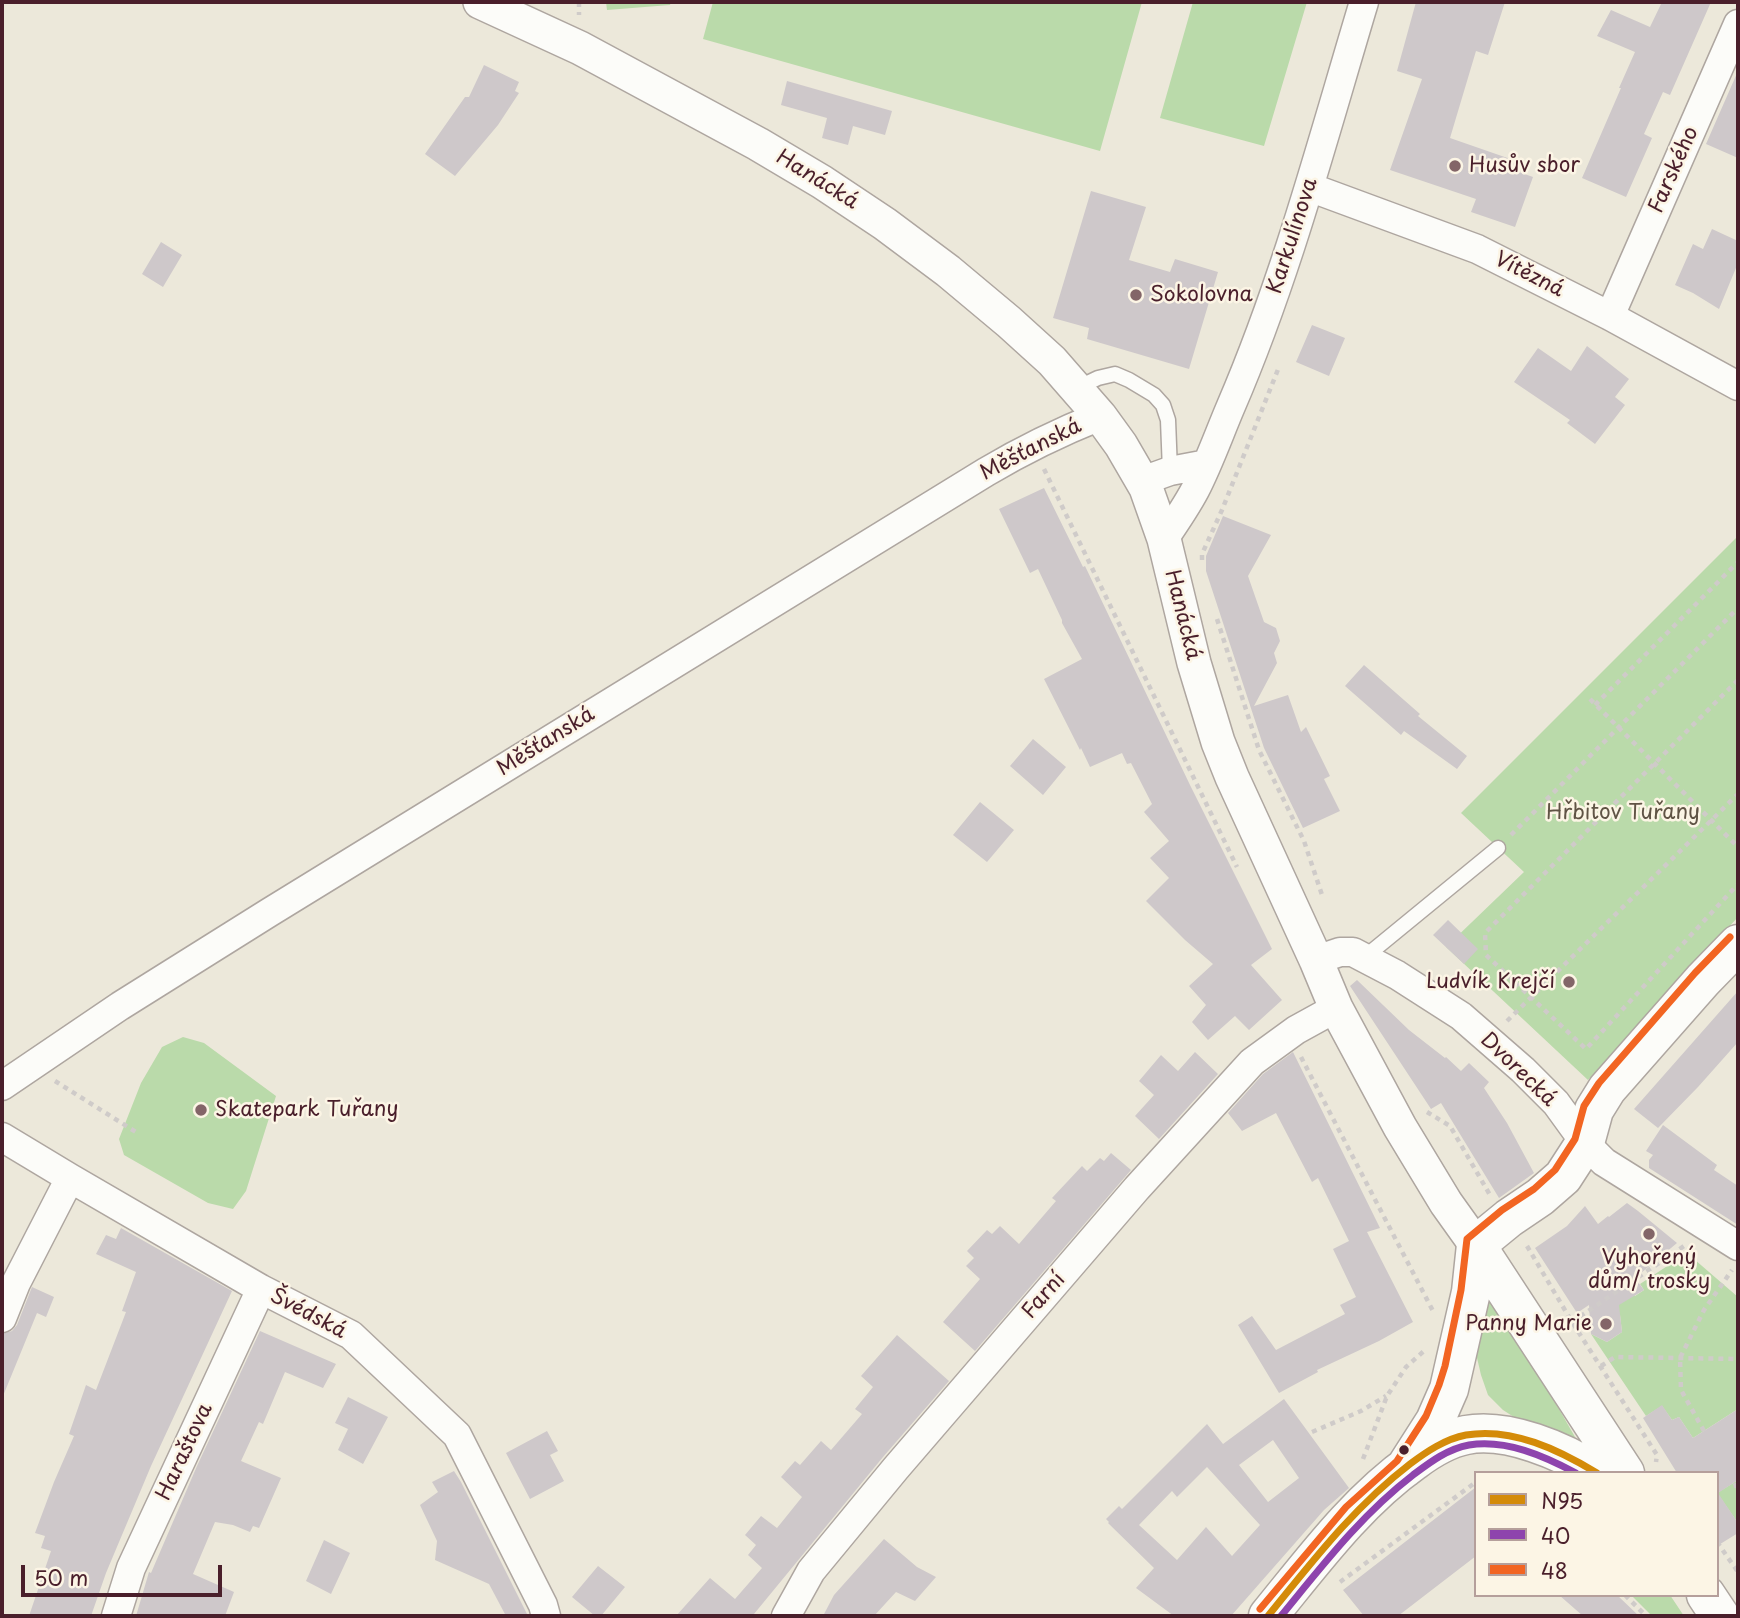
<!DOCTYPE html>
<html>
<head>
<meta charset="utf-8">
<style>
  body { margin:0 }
  #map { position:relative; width:1740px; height:1618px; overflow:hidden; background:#ece8da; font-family:"Playpen Sans",sans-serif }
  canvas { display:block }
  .frame { position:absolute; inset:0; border:4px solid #4a1f2b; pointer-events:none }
  .legend { position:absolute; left:1474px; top:1471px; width:245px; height:126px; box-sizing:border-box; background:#fcf5e5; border:2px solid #b59f9b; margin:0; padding:9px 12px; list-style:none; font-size:21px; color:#4a1f2b }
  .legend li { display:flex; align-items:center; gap:14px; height:35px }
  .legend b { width:35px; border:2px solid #b59f9b }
  .scale { position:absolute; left:21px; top:1565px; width:201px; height:32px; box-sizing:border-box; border:4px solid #4a1f2b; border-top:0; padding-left:9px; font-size:21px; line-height:24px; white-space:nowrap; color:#4a1f2b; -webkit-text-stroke:5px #fcf5e5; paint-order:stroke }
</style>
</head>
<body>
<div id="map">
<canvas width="1740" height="1618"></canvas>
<div class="frame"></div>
<ul class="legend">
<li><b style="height:9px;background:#d48b09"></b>N95</li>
<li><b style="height:9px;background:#8e44ad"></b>40</li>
<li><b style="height:9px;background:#f26522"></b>48</li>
</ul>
<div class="scale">50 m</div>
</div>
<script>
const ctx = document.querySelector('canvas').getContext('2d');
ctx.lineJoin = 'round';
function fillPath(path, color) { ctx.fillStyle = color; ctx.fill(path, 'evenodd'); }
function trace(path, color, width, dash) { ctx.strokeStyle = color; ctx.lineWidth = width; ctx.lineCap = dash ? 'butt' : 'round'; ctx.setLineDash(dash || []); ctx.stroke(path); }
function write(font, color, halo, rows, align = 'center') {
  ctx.font = font + ' "Playpen Sans",sans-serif'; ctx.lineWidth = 5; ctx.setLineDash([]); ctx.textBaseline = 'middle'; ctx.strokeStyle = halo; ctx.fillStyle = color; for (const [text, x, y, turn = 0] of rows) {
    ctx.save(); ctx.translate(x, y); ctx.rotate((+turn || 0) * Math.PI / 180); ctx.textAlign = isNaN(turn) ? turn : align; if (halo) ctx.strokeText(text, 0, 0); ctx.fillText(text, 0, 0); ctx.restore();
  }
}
fillPath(new Path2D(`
  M 606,2 L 671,2 L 670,5 L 607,10 Z
  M 713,2 L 1142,2 L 1100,151 L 703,39 Z
  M 1193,2 L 1307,2 L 1264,146 L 1160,118 Z
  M 1738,536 L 1738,917 L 1588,1080 L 1446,947 L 1524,872 L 1461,813 Z
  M 183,1037 L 204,1043 L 276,1096 L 246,1191 L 233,1209 L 208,1203 L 124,1155 L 119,1139 L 141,1083 L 162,1047 Z
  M 1687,1253 L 1738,1297 L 1738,1388 L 1737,1389 L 1738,1392 L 1738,1409 L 1693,1438 L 1679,1417 L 1672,1420 L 1662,1406 L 1646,1416 L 1591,1334 L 1607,1342 L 1622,1332 L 1620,1315 L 1605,1306 L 1631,1290 L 1635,1296 L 1644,1290 L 1640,1284 Z
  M 1487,1298 L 1498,1302 L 1579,1444 L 1531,1428 L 1503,1410 L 1488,1395 L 1481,1375 L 1474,1345 Z
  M 1738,1480 L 1738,1523 L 1717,1493 Z
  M 1631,1595 L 1670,1595 L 1684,1616 L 1652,1616 Z`), '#badaaa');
fillPath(new Path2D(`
  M 1416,2 L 1505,2 L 1488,55 L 1476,51 L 1450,138 L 1519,162 L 1516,171 L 1533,177 L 1515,227 L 1471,212 L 1476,199 L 1390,170 L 1422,79 L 1397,71 Z
  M 1662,2 L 1711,2 L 1670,95 L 1663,92 L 1644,134 L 1652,138 L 1626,197 L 1582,178 L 1621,88 L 1619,88 L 1635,52 L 1597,36 L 1611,10 L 1650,27 Z
  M 484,65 L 519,82 L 515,91 L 519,93 L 498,125 L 455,176 L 425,154 L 465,97 L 469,97 Z
  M 1738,71 L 1738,158 L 1706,144 Z
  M 787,81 L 892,111 L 885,135 L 853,126 L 848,145 L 822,138 L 827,118 L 781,105 Z
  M 1091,191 L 1146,207 L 1129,260 L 1170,272 L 1175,259 L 1218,272 L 1189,369 L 1087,339 L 1089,328 L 1053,318 Z
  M 1712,229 L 1738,241 L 1738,263 L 1719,309 L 1693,293 L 1675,285 L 1693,244 L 1703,249 Z
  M 161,242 L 182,255 L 163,287 L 142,274 Z
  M 1312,325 L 1345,338 L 1329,376 L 1296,362 Z
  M 1587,346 L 1629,379 L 1615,397 L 1625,405 L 1595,444 L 1567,423 L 1570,420 L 1514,382 L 1538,348 L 1571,371 Z
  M 1044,488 L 1083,567 L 1085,566 L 1190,785 L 1272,949 L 1251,965 L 1282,1000 L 1249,1030 L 1235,1016 L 1208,1040 L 1192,1022 L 1206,1005 L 1189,986 L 1213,964 L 1185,940 L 1146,901 L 1169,878 L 1150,858 L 1169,841 L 1144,812 L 1152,804 L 1131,763 L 1127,764 L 1122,753 L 1090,767 L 1081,748 L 1080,750 L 1044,679 L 1082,659 L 1062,623 L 1062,620 L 1038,569 L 1030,573 L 999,509 Z
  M 1223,516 L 1271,535 L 1248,576 L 1264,622 L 1276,628 L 1280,641 L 1274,653 L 1277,663 L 1254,706 L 1288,695 L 1301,732 L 1306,727 L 1330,776 L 1324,779 L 1340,811 L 1303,828 L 1264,748 L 1206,571 L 1206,556 Z
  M 1364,665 L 1420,714 L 1418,716 L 1467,756 L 1457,769 L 1404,731 L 1401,735 L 1345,686 Z
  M 1033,739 L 1066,767 L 1043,795 L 1010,766 Z
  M 980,802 L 1014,830 L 987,862 L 953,835 Z
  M 1448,920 L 1478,949 L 1464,964 L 1433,935 Z
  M 1357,980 L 1409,1030 L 1445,1058 L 1446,1057 L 1461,1071 L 1469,1063 L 1489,1082 L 1484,1088 L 1507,1123 L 1534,1173 L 1499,1198 L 1441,1103 L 1431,1109 L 1350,986 Z
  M 1738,991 L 1738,1042 L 1698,1087 L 1658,1128 L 1634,1109 Z
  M 1195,1052 L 1218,1074 L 1159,1139 L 1135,1116 L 1154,1095 L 1139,1081 L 1161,1055 L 1178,1071 Z
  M 1293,1052 L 1380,1228 L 1367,1232 L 1413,1322 L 1379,1341 L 1317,1370 L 1318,1372 L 1279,1393 L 1238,1325 L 1252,1316 L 1276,1350 L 1345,1314 L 1340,1305 L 1356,1297 L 1333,1249 L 1349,1241 L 1318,1178 L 1312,1182 L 1276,1113 L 1242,1131 L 1228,1113 L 1263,1074 Z
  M 1663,1125 L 1717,1165 L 1714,1170 L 1738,1186 L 1738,1225 L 1649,1168 L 1649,1160 L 1653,1155 L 1646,1151 Z
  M 1111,1153 L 1131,1170 L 975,1351 L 943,1322 L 980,1279 L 966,1266 L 974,1258 L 967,1251 L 987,1230 L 992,1234 L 1000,1226 L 1019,1244 L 1056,1201 L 1052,1198 L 1082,1166 L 1087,1171 L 1100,1158 L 1104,1161 Z
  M 1627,1203 L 1638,1211 L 1677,1243 L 1635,1278 L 1644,1290 L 1619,1305 L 1622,1332 L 1607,1342 L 1591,1334 L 1589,1305 L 1577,1313 L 1535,1248 L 1567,1226 L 1585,1206 L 1598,1224 L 1608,1216 L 1609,1217 Z
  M 121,1228 L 232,1291 L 151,1466 L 106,1573 L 91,1616 L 29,1616 L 51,1551 L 41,1548 L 45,1536 L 35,1533 L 54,1482 L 74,1436 L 69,1434 L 86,1385 L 96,1390 L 126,1312 L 122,1311 L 136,1272 L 96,1254 L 106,1235 L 116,1239 Z
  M 32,1287 L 54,1297 L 46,1317 L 37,1313 L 3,1396 L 2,1396 L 2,1334 L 12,1331 L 17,1325 Z
  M 260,1331 L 336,1364 L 323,1388 L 285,1372 L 263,1424 L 259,1422 L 241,1461 L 281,1478 L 259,1528 L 253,1526 L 250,1532 L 233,1525 L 215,1522 L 193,1574 L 234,1592 L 225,1616 L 136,1616 L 149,1572 L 151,1573 L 197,1466 Z
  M 897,1335 L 949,1381 L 883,1457 L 754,1614 L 756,1616 L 676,1616 L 710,1578 L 735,1599 L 762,1568 L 748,1555 L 756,1545 L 745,1535 L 761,1516 L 777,1528 L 802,1497 L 781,1477 L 795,1461 L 800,1465 L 821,1441 L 831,1450 L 862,1414 L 855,1409 L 873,1387 L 861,1376 Z
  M 348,1397 L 388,1417 L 363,1464 L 338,1450 L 348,1429 L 335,1423 Z
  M 1284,1399 L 1349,1488 L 1324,1510 L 1231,1616 L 1174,1616 L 1136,1588 L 1154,1568 L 1108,1523 L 1109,1522 L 1106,1519 L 1119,1506 L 1122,1509 L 1207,1424 L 1223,1444 ZM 1273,1440 L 1299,1478 L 1268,1502 L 1239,1465 ZM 1207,1467 L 1260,1525 L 1232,1556 L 1206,1527 L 1177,1560 L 1139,1525 L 1172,1491 L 1177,1497 Z
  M 1662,1405 L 1672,1420 L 1679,1417 L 1693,1438 L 1738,1409 L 1738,1480 L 1718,1493 L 1738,1523 L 1738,1533 L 1717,1546 L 1717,1473 L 1677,1473 L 1643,1418 Z
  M 547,1431 L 558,1451 L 550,1455 L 564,1481 L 530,1499 L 506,1453 Z
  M 454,1471 L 461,1482 L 528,1616 L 506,1616 L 489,1584 L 435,1560 L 437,1541 L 420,1505 L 438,1492 L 432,1482 Z
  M 1476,1487 L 1476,1556 L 1398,1616 L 1364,1616 L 1343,1590 Z
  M 884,1539 L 917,1567 L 936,1577 L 915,1601 L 896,1592 L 874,1616 L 823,1616 L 834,1595 Z
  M 324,1540 L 350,1553 L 331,1594 L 306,1581 Z
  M 598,1566 L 625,1587 L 601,1616 L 595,1616 L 572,1597 Z
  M 1559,1595 L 1617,1595 L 1639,1616 L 1583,1616 Z`), '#cec8ca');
const service = new Path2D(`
  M 1077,388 L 1098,378 L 1115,374 L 1129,380 L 1154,395 L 1163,405 L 1168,420 L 1170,471
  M 1365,957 L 1498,848`);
const minor = new Path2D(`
  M 1309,187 L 1477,249 L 1610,316 L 1738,386
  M 1610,316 L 1738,24
  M 1142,481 L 1170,471 L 1207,464
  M 1164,539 C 1175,523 1186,507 1195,490 C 1209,463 1219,434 1231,406 C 1287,276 1323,138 1364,2
  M 1316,960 L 1340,952 L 1353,952 L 1397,975 L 1461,1016 L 1523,1070 L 1556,1103 L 1585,1143 L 1604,1162 L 1738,1246
  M 2,1086 L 120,1006 L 270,912 L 986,472 C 1023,450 1060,432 1100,416
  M 2,1137 L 70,1178 L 261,1289 L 351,1335 L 457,1435 L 543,1605 L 546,1616
  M 2,1318 L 16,1283 L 70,1178
  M 116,1616 L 131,1568 L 261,1289
  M 786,1616 L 811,1571 L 896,1468 L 1137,1188 L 1252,1062 L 1296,1030 L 1336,1008`);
const tertiary = new Path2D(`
  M 480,2 L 580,48 L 758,144 L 822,182 L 885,224 L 948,271 L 1009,322 L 1052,361 L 1100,416 L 1121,445 L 1146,488 L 1164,539 L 1194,663 L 1218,742 L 1232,777 L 1316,960 L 1336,1008 L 1400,1127 L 1446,1203 L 1476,1245`);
const secondary = new Path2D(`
  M 1476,1245 L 1625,1473
  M 1405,1468 L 1435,1421 L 1449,1389 L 1471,1292 L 1476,1245 L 1509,1218 L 1540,1197 L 1563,1177 L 1585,1143 L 1594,1110 L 1607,1089 L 1703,980 L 1738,944
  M 1706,1595 L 1720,1616
  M 1268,1616 C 1313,1561 1356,1502 1414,1461 C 1430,1449 1446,1439 1466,1435 C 1507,1427 1563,1451 1597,1473`);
trace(service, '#aea6a0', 17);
trace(minor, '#aea6a0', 31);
trace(tertiary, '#aea6a0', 36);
trace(secondary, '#aea6a0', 41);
trace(new Path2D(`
  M 579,2 L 579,15
  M 1044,469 L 1237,867
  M 1202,560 L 1202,554 L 1222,510 L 1279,367
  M 1217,619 L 1259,750 L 1304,841 L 1323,898
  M 1738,680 L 1485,933 L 1486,955 L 1586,1049 L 1738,884
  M 1590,699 L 1738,847
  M 1595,705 L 1738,562
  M 1511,835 L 1738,608
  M 1507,1021 L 1738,794
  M 1301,1057 L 1434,1313
  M 55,1081 L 139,1134
  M 1427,1112 L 1450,1126 L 1490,1195
  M 1527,1246 L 1572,1322 L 1657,1455 L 1656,1462
  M 1572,1322 L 1687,1244
  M 1601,1366 L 1615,1357 L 1738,1359
  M 1704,1431 L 1681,1390 L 1680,1358 L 1704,1310 L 1732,1270
  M 1312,1432 L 1361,1411 L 1386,1396
  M 1363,1459 L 1387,1396 L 1406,1367 L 1425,1350
  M 1735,1483 L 1738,1492
  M 1717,1542 L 1738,1572
  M 1340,1582 L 1476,1482
  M 1625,1595 L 1646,1616`), '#cfcbc9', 4.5, [5, 5]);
trace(service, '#fcfcf9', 14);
trace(minor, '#fcfcf9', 28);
trace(tertiary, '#fcfcf9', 33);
trace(secondary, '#fcfcf9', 38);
trace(new Path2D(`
  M 1268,1616 C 1312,1562 1354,1507 1410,1464 C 1426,1452 1445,1439 1466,1435 C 1512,1427 1559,1450 1597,1473`), '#d48b09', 7);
trace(new Path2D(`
  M 1281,1616 C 1322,1566 1361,1515 1413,1475 C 1429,1463 1447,1449 1469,1445 C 1506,1439 1544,1456 1576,1473`), '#8e44ad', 7);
trace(new Path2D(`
  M 1260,1609 L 1346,1507 L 1397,1461 L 1426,1416 L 1439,1385 L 1445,1366 L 1461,1290 L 1467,1239 L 1502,1210 L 1534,1189 L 1555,1170 L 1575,1139 L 1584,1106 L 1599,1083 L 1695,973 L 1730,937`), '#f26522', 7);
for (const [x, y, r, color] of [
  [1455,166,7,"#836568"],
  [1136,295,7,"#836568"],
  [1569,982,7,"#836568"],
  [201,1110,7,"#836568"],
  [1649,1234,7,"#836568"],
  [1606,1324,7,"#836568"],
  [1404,1450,6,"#4a1f2b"]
]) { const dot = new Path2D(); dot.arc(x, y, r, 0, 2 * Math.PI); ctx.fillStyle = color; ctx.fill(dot); trace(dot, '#fcf5e5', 2.5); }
write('21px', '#4a1f2b', '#fcf5e5', [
  ["Husův sbor",1469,166],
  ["Sokolovna",1150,295],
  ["Ludvík Krejčí",1555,982,"right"],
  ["Skatepark Tuřany",215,1110],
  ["Vyhořený",1649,1258,"center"],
  ["dům/ trosky",1649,1282,"center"],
  ["Panny Marie",1592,1324,"right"]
], 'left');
write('21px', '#4a1f2b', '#fcf5e5', [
  ["Farského",1674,170,-66],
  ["Hanácká",817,180,32],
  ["Karkulínova",1293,236,-72],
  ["Vítězná",1529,275,27],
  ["Měšťanská",1031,450,-27],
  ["Hanácká",1182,615,76],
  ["Měšťanská",546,742,-32],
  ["Dvorecká",1518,1070,44],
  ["Farní",1044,1296,-49],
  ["Švédská",308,1314,28],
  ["Haraštova",185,1452,-65]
]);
write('21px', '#605445', '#fcf5e5', [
  ["Hřbitov Tuřany",1623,813]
]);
</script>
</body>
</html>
